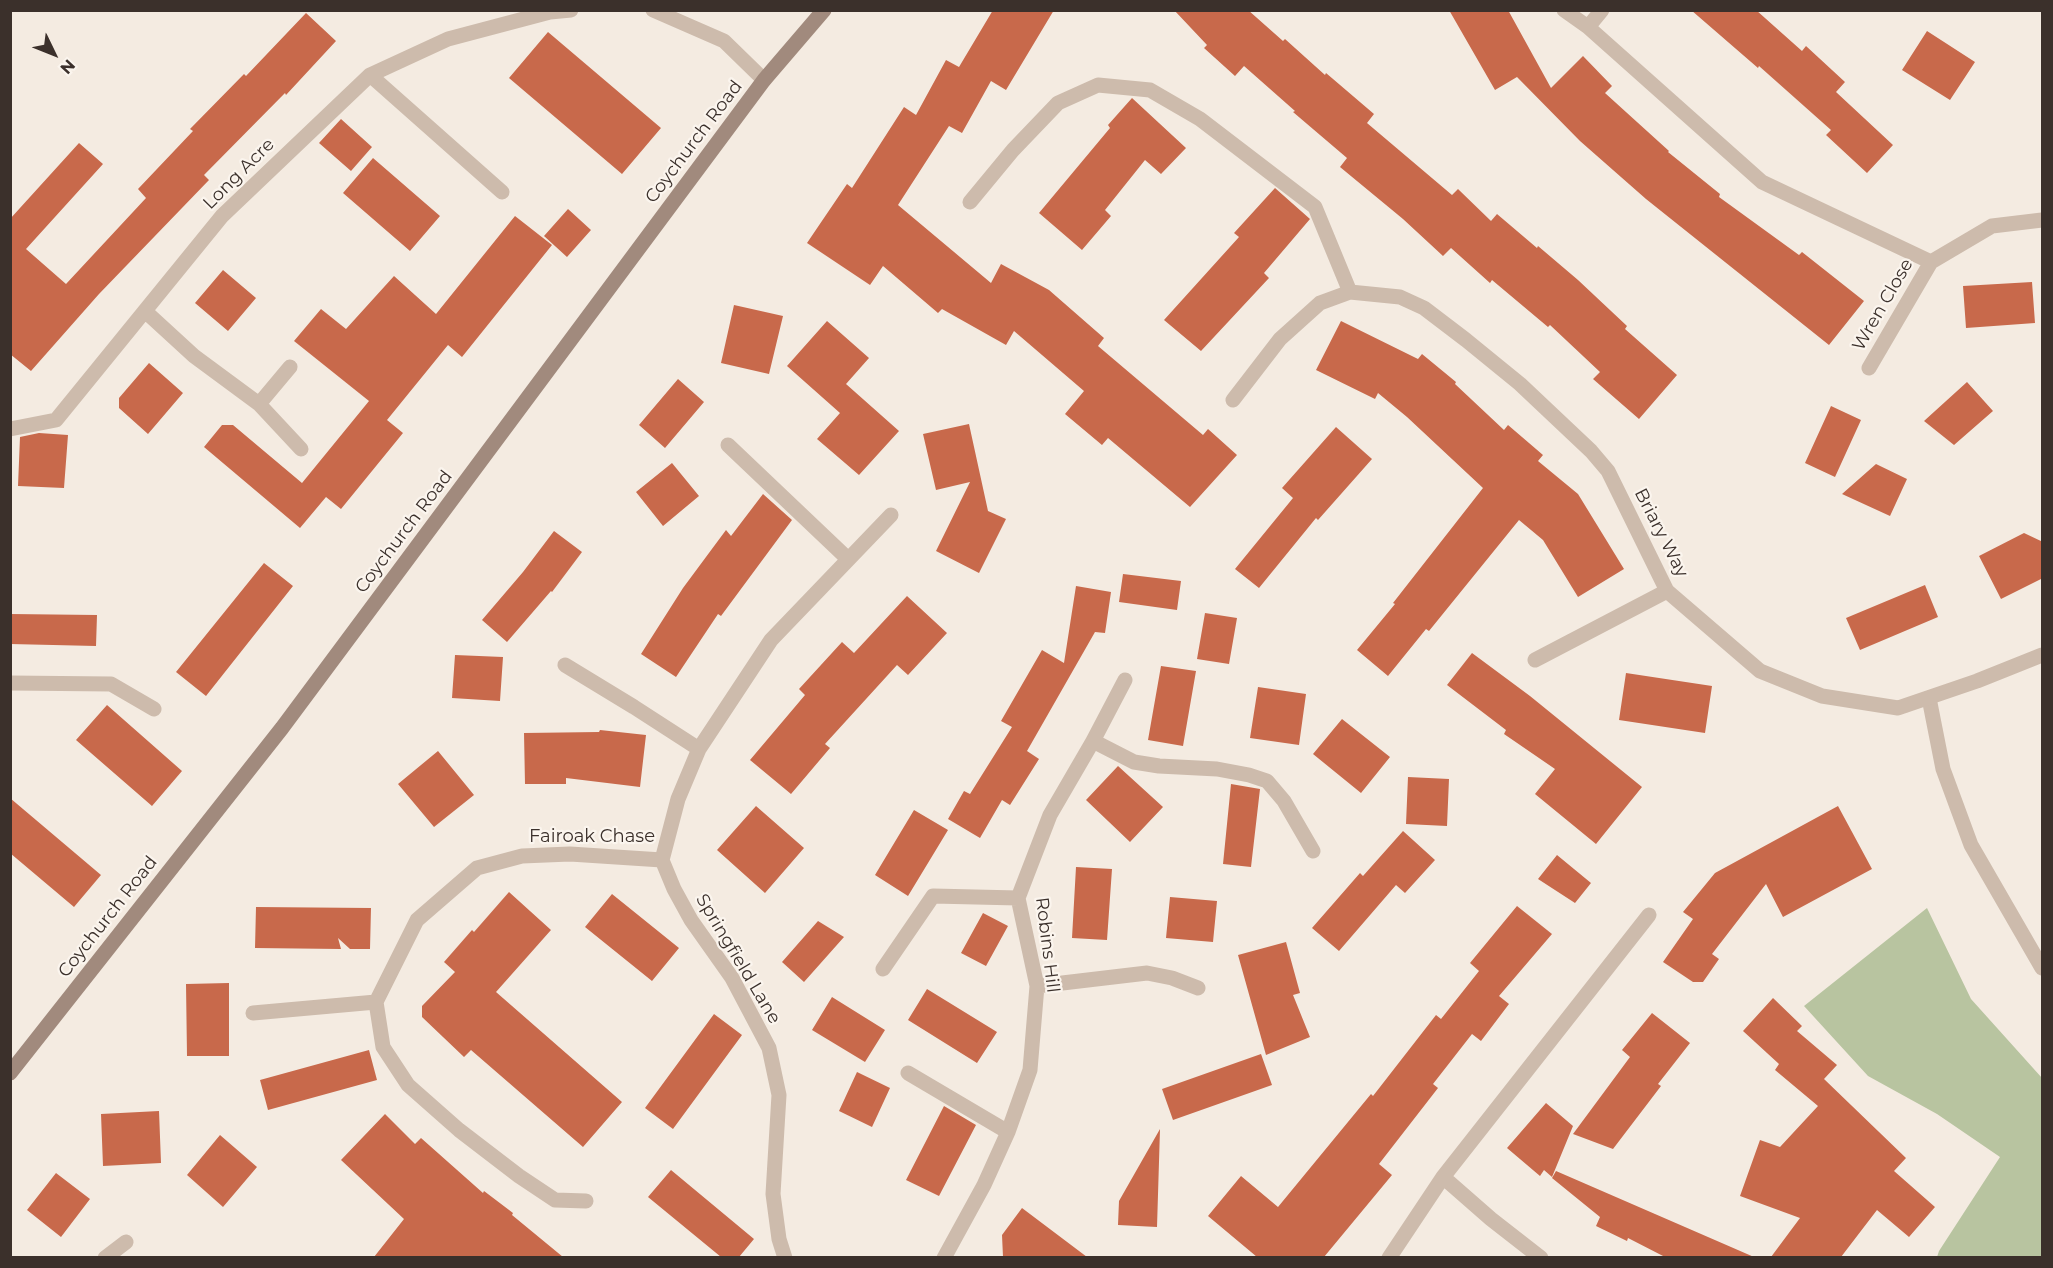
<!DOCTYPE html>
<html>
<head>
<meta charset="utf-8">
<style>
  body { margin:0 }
  #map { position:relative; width:2053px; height:1268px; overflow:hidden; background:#f4ebe1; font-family:Montserrat,sans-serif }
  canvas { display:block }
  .frame { position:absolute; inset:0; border:12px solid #3b302b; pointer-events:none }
  .north { position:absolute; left:24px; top:24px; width:60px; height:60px; -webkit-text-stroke:4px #fbf5ee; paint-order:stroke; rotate:133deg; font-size:16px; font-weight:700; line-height:24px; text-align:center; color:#3b302b }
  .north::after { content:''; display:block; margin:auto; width:21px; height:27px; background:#3b302b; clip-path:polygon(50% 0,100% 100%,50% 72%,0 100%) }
</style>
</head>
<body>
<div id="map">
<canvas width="2053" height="1268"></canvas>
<div class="frame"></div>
<div class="north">N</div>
</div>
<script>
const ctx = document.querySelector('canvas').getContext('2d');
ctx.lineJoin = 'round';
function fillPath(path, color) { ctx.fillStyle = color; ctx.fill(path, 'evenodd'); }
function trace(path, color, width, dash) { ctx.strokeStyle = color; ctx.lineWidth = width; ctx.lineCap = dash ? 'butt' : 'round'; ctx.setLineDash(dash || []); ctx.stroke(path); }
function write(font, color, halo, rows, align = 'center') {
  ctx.font = font + ' Montserrat,sans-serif'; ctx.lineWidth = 4.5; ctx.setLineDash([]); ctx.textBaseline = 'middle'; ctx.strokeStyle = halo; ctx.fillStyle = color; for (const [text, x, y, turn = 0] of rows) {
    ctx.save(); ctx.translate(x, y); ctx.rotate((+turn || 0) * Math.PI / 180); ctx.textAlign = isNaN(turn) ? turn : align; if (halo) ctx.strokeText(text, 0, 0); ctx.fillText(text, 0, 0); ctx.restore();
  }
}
fillPath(new Path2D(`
  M 1927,908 L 1971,999 L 2042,1078 L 2042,1257 L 1937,1257 L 1939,1251 L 2000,1157 L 1937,1114 L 1868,1076 L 1804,1006 Z`), '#b8c4a0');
fillPath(new Path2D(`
  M 993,10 L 1054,10 L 1006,90 L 991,81 L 962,133 L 949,126 L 898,205 L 991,283 L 1001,264 L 1049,290 L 1104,338 L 1098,346 L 1203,435 L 1208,429 L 1237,455 L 1190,507 L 1108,438 L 1102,445 L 1065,414 L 1084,391 L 1014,331 L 1006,345 L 942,309 L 938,313 L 883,266 L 870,285 L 807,243 L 847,184 L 852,188 L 904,107 L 916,115 L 946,60 L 959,67 Z
  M 1174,10 L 1248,10 L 1283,41 L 1285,39 L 1325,75 L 1326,73 L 1374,114 L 1367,123 L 1452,195 L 1458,189 L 1491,221 L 1497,214 L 1537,248 L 1538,246 L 1578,280 L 1627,326 L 1625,329 L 1677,375 L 1639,419 L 1593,379 L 1600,372 L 1550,325 L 1548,327 L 1492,280 L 1490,283 L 1451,248 L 1443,256 L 1403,219 L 1340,167 L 1347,158 L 1293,112 L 1295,111 L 1244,66 L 1235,76 L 1204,48 L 1207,45 Z
  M 1449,10 L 1508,10 L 1551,88 L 1583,56 L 1612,86 L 1605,93 L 1669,151 L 1668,152 L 1720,194 L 1719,197 L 1799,255 L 1802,252 L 1864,301 L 1829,345 L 1646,199 L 1580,141 L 1517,77 L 1495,90 Z
  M 1691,10 L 1756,10 L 1802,51 L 1806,46 L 1845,82 L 1836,92 L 1893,145 L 1867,173 L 1826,135 L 1831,130 L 1759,66 L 1758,68 Z
  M 306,13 L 336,41 L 286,95 L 285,93 L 204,175 L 209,180 L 99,294 L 31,371 L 10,354 L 10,219 L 79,143 L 103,164 L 26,249 L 66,284 L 146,198 L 138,189 L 193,131 L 190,129 L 244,74 L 246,76 Z
  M 1927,31 L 1975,62 L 1950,100 L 1902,70 Z
  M 548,32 L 661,128 L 622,174 L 509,78 Z
  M 1132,98 L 1186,148 L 1161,174 L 1145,160 L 1105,210 L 1111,216 L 1082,250 L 1039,213 L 1110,128 L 1108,125 Z
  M 341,119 L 372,147 L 351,171 L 319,143 Z
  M 373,158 L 440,216 L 410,251 L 343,193 Z
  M 1275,188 L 1310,219 L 1264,273 L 1269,278 L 1201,351 L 1164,320 L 1239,237 L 1234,233 Z
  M 568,209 L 591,230 L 567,257 L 544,236 Z
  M 515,216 L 552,245 L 462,357 L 448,345 L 387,420 L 403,433 L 341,509 L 326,497 L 300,528 L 204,447 L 222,425 L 233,425 L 302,483 L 369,401 L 294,341 L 321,309 L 346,329 L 394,276 L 436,314 Z
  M 223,270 L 256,298 L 228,331 L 195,303 Z
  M 2032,282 L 2035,323 L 1966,328 L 1963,286 Z
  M 734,305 L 783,316 L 769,374 L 721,363 Z
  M 827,321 L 869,358 L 846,384 L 899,431 L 859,475 L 817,439 L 840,413 L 787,366 Z
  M 1341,321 L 1418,359 L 1422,354 L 1456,382 L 1455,384 L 1504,430 L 1508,425 L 1543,455 L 1538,461 L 1578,494 L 1624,569 L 1578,597 L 1543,540 L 1519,520 L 1429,631 L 1426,629 L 1388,676 L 1357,650 L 1395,604 L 1393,603 L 1483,488 L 1407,417 L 1378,393 L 1375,399 L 1316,370 Z
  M 149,363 L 183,393 L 148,434 L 119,408 L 119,398 Z
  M 678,379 L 704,402 L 665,448 L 639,425 Z
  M 1967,382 L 1993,411 L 1954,445 L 1924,421 Z
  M 1831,406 L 1861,420 L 1835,477 L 1805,463 Z
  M 969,424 L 988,511 L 1006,519 L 979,573 L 936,551 L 970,482 L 936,490 L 923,434 Z
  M 1336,427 L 1372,459 L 1318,520 L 1316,518 L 1259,588 L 1235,569 L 1293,498 L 1282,488 Z
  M 39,433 L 68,435 L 64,488 L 18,486 L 20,437 Z
  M 672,463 L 699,496 L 663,526 L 636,492 Z
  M 1876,464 L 1907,479 L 1890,516 L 1842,494 Z
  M 763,494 L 792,520 L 721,616 L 718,614 L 676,677 L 641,654 L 683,588 L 726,530 L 731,536 Z
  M 554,531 L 582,552 L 552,592 L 551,591 L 507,642 L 482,620 L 523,572 Z
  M 2024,533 L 2043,542 L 2043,578 L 2001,599 L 1979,556 Z
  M 264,563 L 293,586 L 206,696 L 176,672 Z
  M 1123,574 L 1181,581 L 1177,610 L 1119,602 Z
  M 1925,585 L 1938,617 L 1860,650 L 1846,618 Z
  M 1076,586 L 1111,592 L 1105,633 L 1095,632 L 1027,751 L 1039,759 L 1010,805 L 1002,800 L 980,838 L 948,819 L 964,791 L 970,794 L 1012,727 L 1001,721 L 1042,650 L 1064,663 Z
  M 907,596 L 947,633 L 908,675 L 897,665 L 825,744 L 830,748 L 791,794 L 750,760 L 805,695 L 799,689 L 842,642 L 854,653 Z
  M 1205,613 L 1237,618 L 1229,664 L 1197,659 Z
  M 10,614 L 97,615 L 96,646 L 10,644 Z
  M 1472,653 L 1530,696 L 1642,787 L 1596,844 L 1535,794 L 1555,769 L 1504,734 L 1506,730 L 1447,685 Z
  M 455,655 L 503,657 L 500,701 L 452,698 Z
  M 1161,666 L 1196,671 L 1183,746 L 1148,740 Z
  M 1626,673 L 1712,686 L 1705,733 L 1619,720 Z
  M 1258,687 L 1306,694 L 1299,745 L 1250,738 Z
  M 107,705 L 182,771 L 152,806 L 76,740 Z
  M 1342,719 L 1390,757 L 1361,793 L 1313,754 Z
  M 600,730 L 646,735 L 640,787 L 566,778 L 566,784 L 525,784 L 524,733 L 599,732 Z
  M 438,751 L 474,795 L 434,827 L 398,784 Z
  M 1118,766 L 1163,807 L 1130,842 L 1086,800 Z
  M 1408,777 L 1449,779 L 1447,826 L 1406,824 Z
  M 1231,784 L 1260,789 L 1251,867 L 1223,864 Z
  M 10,798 L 101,875 L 74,907 L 10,853 Z
  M 756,806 L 804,848 L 765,893 L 717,850 Z
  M 1838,806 L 1872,869 L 1783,917 L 1766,884 L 1712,954 L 1719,959 L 1703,982 L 1693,982 L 1663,962 L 1693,919 L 1683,912 L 1715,873 Z
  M 914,810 L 948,830 L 908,896 L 875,875 Z
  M 1403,831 L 1435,860 L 1405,893 L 1396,885 L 1339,951 L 1312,928 L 1360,873 L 1363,876 Z
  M 1557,855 L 1591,883 L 1575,903 L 1538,879 Z
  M 1076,867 L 1112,869 L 1107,940 L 1072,938 Z
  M 509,892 L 551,930 L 496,992 L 622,1102 L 583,1147 L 471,1050 L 464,1057 L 422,1017 L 422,1006 L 455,972 L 444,962 L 472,930 L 474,932 Z
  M 612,894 L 679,948 L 652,981 L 585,927 Z
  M 1170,897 L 1217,901 L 1213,942 L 1166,938 Z
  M 1517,906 L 1552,934 L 1499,996 L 1509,1004 L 1481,1041 L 1472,1034 L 1433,1084 L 1438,1088 L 1379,1164 L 1392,1175 L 1324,1257 L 1257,1257 L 1208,1216 L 1241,1176 L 1278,1207 L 1371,1094 L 1373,1096 L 1436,1015 L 1441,1019 L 1479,971 L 1470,963 Z
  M 256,907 L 371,908 L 370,949 L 350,949 L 338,938 L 341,949 L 255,948 Z
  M 983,913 L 1008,926 L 986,966 L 961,953 Z
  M 818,921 L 844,937 L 804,982 L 782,962 Z
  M 1286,942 L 1300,993 L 1293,995 L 1310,1037 L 1266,1055 L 1238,955 Z
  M 229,983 L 229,1056 L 187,1056 L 186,984 Z
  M 927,989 L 997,1032 L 977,1063 L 908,1020 Z
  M 832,997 L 885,1030 L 865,1062 L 812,1030 Z
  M 1773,998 L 1802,1026 L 1797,1031 L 1837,1065 L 1824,1079 L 1906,1158 L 1894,1171 L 1935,1207 L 1909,1237 L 1877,1210 L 1841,1257 L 1771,1257 L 1800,1218 L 1740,1196 L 1760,1140 L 1780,1147 L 1818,1106 L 1775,1070 L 1779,1064 L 1743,1031 Z
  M 1652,1013 L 1690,1043 L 1658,1084 L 1661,1086 L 1613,1149 L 1573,1134 L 1630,1057 L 1622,1050 Z
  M 714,1014 L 742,1035 L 673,1129 L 645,1108 Z
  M 369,1050 L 377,1080 L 268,1110 L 260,1080 Z
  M 1261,1054 L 1272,1085 L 1173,1120 L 1162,1089 Z
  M 857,1072 L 890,1088 L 872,1127 L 839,1111 Z
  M 1546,1103 L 1573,1126 L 1552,1177 L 1544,1170 L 1540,1176 L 1507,1148 Z
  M 944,1106 L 976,1125 L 939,1196 L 906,1180 Z
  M 159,1111 L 161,1163 L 103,1166 L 101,1114 Z
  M 385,1114 L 415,1144 L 421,1138 L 483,1193 L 484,1191 L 513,1213 L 512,1215 L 563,1257 L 374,1257 L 404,1219 L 341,1160 Z
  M 1160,1129 L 1157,1227 L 1118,1225 L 1119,1201 Z
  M 220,1135 L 257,1167 L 223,1207 L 187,1175 Z
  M 671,1170 L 754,1239 L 739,1257 L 721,1257 L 648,1197 Z
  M 1556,1171 L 1754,1257 L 1665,1257 L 1628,1238 L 1627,1241 L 1596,1226 L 1600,1217 L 1552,1178 Z
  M 56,1173 L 90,1199 L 61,1237 L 27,1210 Z
  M 1022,1208 L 1087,1257 L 1003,1257 L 1002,1235 Z`), '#c8694b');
trace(new Path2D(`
  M 1929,698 L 1943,769 L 1971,845 L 2042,968`), '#cdbbac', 15);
trace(new Path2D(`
  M 653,10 L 724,41 L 764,80
  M 1564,10 L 1588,27 L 1762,182 L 1931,262 L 1992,226 L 2042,220
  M 1588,27 L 1602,10
  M 370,75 L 502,192
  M 970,202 L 1013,150 L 1058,103 L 1098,85 L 1150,90 L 1200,119 L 1315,207 L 1350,292
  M 146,312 L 194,356 L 259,404 L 301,449
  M 1869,368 L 1931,262
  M 1233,400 L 1280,339 L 1320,303 L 1350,292 L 1400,297 L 1424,308 L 1466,340 L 1520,384 L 1591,451 L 1608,471 L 1667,591 L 1760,671 L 1822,696 L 1898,708 L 1977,681 L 2042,655
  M 259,404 L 290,367
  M 10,429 L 56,420 L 222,216 L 370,75 L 448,39 L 550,12 L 571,10
  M 728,445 L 848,559
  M 1535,660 L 1667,591
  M 565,665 L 634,707 L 699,749
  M 10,683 L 111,684 L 154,709
  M 1093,741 L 1134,762 L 1159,766 L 1217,769 L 1249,775 L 1267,781 L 1284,801 L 1313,851
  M 662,860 L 674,889 L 691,920 L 732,978 L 769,1048 L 779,1095 L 773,1194 L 779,1239 L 785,1258
  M 883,969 L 933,896 L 1018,898
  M 1037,986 L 1147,973 L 1172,978 L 1198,988
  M 253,1013 L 376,1002
  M 908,1073 L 1008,1132
  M 1443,1177 L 1491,1219 L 1541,1258
  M 586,1201 L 555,1200 L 519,1176 L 459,1130 L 408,1085 L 383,1047 L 376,1002 L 417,920 L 477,868 L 522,856 L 570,854 L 662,860 L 678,799 L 699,749 L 771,640 L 891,515
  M 105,1258 L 126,1242
  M 944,1258 L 984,1185 L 1008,1132 L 1030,1070 L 1037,986 L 1018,898 L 1050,815 L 1093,741 L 1125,680
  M 1389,1258 L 1443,1177 L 1649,915`), '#cdbbac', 15);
trace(new Path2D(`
  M 10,1073 L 282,728 L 764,80 L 824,10`), '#a18a7d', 15);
write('18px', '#3b302b', '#fbf5ee', [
  ["Coychurch Road",694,142,-53],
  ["Long Acre",239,174,-45],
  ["Wren Close",1883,305,-60],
  ["Coychurch Road",404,532,-53],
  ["Briary Way",1661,533,63],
  ["Fairoak Chase",592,837],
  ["Coychurch Road",108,917,-52],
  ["Robins Hill",1047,945,83],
  ["Springfield Lane",738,959,59]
]);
</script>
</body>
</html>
